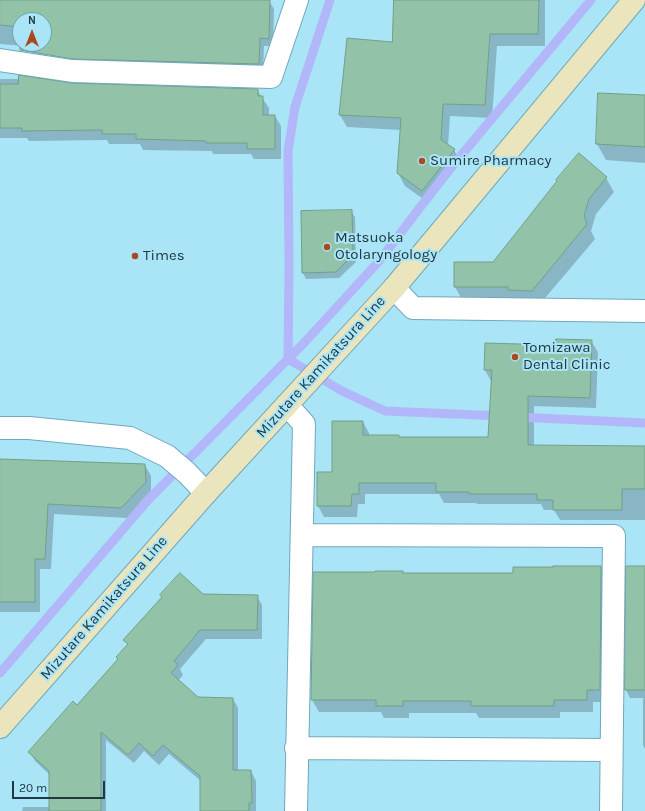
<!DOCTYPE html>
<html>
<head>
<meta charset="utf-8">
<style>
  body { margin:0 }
  #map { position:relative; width:645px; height:811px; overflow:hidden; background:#aae4f7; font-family:Karla,sans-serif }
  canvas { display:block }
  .north { position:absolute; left:12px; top:12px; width:40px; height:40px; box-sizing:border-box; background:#aae4f7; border:1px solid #739fad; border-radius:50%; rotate:0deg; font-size:11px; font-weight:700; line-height:16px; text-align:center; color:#20383f }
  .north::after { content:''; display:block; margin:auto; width:14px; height:18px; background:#ad471d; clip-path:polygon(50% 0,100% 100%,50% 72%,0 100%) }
  .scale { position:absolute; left:12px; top:781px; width:93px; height:18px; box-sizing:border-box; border:2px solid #20383f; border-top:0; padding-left:5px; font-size:12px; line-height:14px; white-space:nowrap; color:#20383f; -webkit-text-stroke:3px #aae4f7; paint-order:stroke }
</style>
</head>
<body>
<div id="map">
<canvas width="645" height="811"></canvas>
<div class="north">N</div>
<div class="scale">20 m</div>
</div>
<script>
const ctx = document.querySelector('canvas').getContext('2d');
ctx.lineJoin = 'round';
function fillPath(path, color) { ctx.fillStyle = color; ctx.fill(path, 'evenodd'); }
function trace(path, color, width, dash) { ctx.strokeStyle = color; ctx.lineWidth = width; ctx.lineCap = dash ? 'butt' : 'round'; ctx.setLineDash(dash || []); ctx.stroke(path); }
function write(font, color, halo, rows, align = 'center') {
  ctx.font = font + ' Karla,sans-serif'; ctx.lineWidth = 4; ctx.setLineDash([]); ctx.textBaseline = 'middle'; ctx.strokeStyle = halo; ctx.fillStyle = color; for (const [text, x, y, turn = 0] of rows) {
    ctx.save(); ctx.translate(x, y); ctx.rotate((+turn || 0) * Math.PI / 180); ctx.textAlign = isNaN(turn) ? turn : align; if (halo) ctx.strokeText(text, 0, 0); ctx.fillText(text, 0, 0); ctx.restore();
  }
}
fillPath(new Path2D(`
  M 0,0 L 269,1 L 274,9 L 273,46 L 264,46 L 263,72 L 111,67 L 106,59 L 107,53 L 0,44 ZM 20,20 L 44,20 L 44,44 L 20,44 Z
  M 395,0 L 545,0 L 545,46 L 497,46 L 492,118 L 450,116 L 448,146 L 454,150 L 461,162 L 429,203 L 405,186 L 398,173 L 401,130 L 347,127 L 340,115 L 393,43 Z
  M 0,79 L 33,79 L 71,84 L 257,90 L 269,108 L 269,116 L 275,116 L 281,126 L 281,159 L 254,159 L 251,154 L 213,154 L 212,151 L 143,150 L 140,144 L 109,144 L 107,140 L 29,141 L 27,138 L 0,138 Z
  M 599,94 L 645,97 L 645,163 L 606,160 L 597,144 Z
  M 606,178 L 614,192 L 596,214 L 591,231 L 595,239 L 540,304 L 463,301 L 455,287 L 494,263 Z
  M 351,211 L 355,217 L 356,262 L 339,278 L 306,279 L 303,273 Z
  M 591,341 L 598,352 L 596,408 L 534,406 L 534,446 L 645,446 L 645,520 L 560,520 L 554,510 L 544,510 L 541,504 L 477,504 L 476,503 L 444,503 L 439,494 L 365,494 L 365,504 L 358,504 L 357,517 L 324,517 L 318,506 L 318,473 L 333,473 L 363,422 L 369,433 L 369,436 L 399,436 L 400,438 L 489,438 L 491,381 L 485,370 L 556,346 Z
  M 0,460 L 145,465 L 151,476 L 151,493 L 127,518 L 54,514 L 51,569 L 40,569 L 40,612 L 0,612 Z
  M 645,566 L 645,749 L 643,745 L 643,698 L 630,698 L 626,690 L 627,567 Z
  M 601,567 L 608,579 L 606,702 L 593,702 L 593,712 L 560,712 L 560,718 L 479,718 L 476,713 L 409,713 L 409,718 L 384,718 L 381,712 L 319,712 L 312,700 L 403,572 L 404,574 L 514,574 Z
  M 202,595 L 257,596 L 262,605 L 262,639 L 206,639 L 180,669 L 183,675 L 178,681 L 198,698 L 233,699 L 238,708 L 238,771 L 251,771 L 256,781 L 256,811 L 200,811 L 201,781 L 169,754 L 159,765 L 144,751 L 134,763 L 106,740 L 106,811 L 22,811 L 23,807 L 50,807 L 50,775 L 35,761 L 30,752 L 78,706 L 118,660 L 117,658 L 128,645 L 125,640 Z`), '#0003');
trace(new Path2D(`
  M 502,416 L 385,411 L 342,391 L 288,359 L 303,344 L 380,260 L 444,176 L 591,0
  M 517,417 L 645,423
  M 0,673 L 148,500 L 288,359 L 289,265 L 288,151 L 295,107 L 330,0`), '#b2b7f9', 9);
const building = new Path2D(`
  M 0,0 L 270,0 L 269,39 L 260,38 L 259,64 L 73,59 L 20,50 L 20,39 L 20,44 L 44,44 L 44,20 L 20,20 L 20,27 L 0,25 Z
  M 394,0 L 539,0 L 538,34 L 490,34 L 485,105 L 443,104 L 441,140 L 455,149 L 422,191 L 397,173 L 401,118 L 339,115 L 347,38 L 392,42 Z
  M 19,75 L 72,83 L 258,89 L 258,96 L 263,96 L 263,115 L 275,115 L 275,149 L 247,149 L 247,143 L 206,143 L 206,141 L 136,139 L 136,134 L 102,134 L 102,130 L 22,131 L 22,128 L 0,128 L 0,84 L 18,84 Z
  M 598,93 L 645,95 L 645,147 L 596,144 Z
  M 579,153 L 607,177 L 589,199 L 584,216 L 587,224 L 532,291 L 508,290 L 508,287 L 454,287 L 454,262 L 493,262 L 557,181 L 556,180 Z
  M 352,210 L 353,255 L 336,272 L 302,273 L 301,211 Z
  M 556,339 L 592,340 L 590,398 L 528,396 L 528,445 L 645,446 L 645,489 L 622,489 L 622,510 L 553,510 L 553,500 L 537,500 L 537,494 L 469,494 L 469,492 L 436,492 L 436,483 L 359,483 L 359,494 L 352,494 L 351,506 L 317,506 L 317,472 L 332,472 L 332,421 L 363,421 L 363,435 L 399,435 L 399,437 L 488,437 L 492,370 L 484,370 L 485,343 L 555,345 Z
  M 0,459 L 145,464 L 146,482 L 121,508 L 48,504 L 45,559 L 35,559 L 35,602 L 0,602 Z
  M 553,566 L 601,566 L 600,690 L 587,690 L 587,700 L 554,700 L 554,706 L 471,706 L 471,701 L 403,701 L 403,706 L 376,706 L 376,700 L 311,700 L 313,572 L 375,572 L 375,571 L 403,571 L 403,573 L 513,573 L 513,567 L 553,567 Z
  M 626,566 L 645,566 L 645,690 L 625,690 Z
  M 180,573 L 203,594 L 258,595 L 257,630 L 200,630 L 174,661 L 178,665 L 171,673 L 198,697 L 233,698 L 233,770 L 251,770 L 252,803 L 249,803 L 249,811 L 200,811 L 200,776 L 163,745 L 153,756 L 139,743 L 128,755 L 101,732 L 101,811 L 49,811 L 49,771 L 28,752 L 73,701 L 77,705 L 118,659 L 116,657 L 128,644 L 123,640 L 162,597 L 160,595 Z`);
fillPath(building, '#92c3a8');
trace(building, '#70a086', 1);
const street = new Path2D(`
  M 0,60 L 72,71 L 271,77 L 297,0
  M 394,288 L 413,308 L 645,311
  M 287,405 L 304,424 L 296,811
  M 0,428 L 29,428 L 130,438 L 167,456 L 187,473 L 206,493
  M 302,535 L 614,536 L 611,811
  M 296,748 L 611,750`);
const secondary = new Path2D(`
  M 0,727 L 206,493 L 394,288 L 634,0`);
trace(street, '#70a8bb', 24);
trace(secondary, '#70a8bb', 24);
trace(street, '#fff', 22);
trace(secondary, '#ebe5bd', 22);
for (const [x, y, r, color] of [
  [422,161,4,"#ad471d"],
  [327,247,4,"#ad471d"],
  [135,256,4,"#ad471d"],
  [515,357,4,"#ad471d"]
]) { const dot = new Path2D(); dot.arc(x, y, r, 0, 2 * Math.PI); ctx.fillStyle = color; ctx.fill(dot); trace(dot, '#aae4f7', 1.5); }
write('15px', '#20383f', '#aae4f7', [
  ["Sumire Pharmacy",430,161],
  ["Matsuoka",335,238],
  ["Otolaryngology",335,255],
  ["Times",143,256],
  ["Tomizawa",523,348],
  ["Dental Clinic",523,365]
], 'left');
write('15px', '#20383f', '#aae4f7', [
  ["Mizutare Kamikatsura Line",321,367,-48],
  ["Mizutare Kamikatsura Line",104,608,-49]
]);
</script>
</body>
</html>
